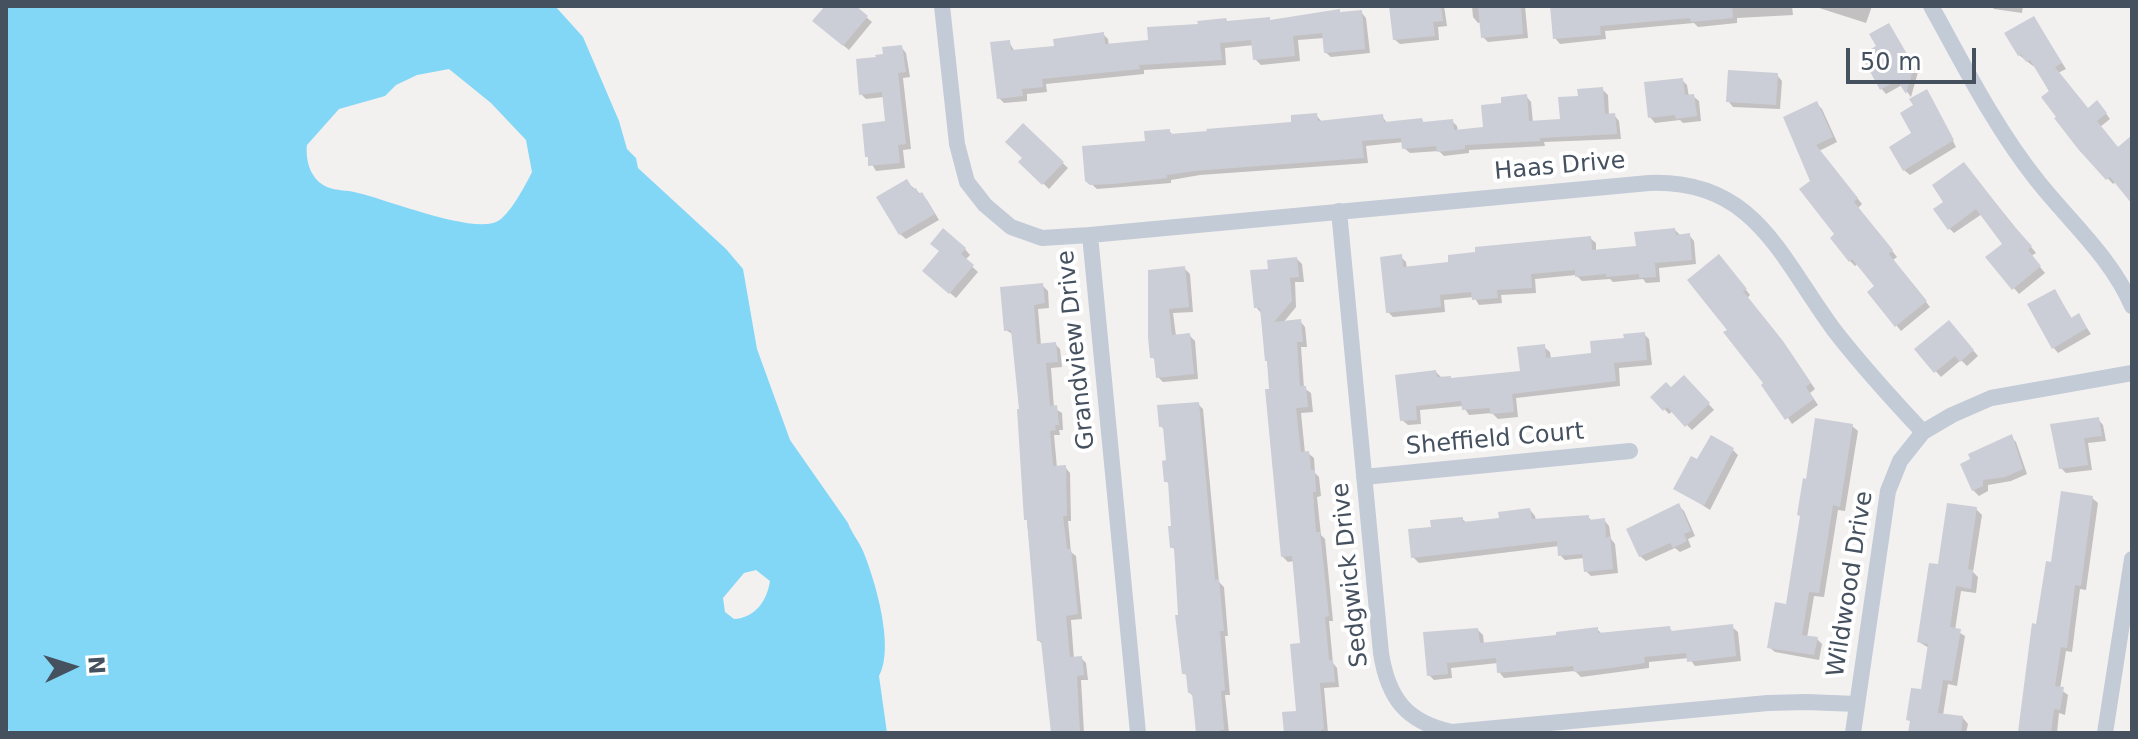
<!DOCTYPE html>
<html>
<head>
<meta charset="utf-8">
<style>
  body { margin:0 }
  #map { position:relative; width:2138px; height:739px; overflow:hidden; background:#f3f0f0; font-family:"DejaVu Sans",sans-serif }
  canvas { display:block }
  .frame { position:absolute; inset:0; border:8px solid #465160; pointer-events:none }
  .north { position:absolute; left:32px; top:627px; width:80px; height:80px; -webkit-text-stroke:6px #fff; paint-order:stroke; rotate:86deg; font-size:22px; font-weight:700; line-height:32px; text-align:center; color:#465160 }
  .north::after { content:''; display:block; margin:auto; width:28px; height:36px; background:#465160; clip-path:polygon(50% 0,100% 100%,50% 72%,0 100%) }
  .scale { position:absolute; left:1846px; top:48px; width:130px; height:36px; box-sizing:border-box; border:4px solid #465160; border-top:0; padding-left:10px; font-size:24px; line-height:28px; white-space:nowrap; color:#465160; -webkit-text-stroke:6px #fff; paint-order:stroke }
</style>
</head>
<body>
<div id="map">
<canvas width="2138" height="739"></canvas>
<div class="frame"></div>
<div class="north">N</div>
<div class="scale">50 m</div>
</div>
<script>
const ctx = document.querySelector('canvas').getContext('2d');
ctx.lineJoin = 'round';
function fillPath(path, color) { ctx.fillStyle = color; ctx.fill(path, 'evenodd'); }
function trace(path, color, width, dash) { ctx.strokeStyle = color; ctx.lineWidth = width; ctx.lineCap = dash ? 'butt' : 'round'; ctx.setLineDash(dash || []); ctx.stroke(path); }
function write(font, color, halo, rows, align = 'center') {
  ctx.font = font + ' "DejaVu Sans",sans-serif'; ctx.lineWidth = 8; ctx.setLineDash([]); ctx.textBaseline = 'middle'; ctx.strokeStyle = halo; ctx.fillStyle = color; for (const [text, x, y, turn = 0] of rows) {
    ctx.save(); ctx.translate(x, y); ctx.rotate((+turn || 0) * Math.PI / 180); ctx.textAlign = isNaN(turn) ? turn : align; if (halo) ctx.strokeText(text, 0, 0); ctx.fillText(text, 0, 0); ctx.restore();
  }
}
fillPath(new Path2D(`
  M 6,6 L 555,6 L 583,37 L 619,121 L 627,149 L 636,158 L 638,168 L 726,249 L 743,269 L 757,349 L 790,440 L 848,523 C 852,534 859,541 863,551 C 875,580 895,647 879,676 L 887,733 L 12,733 L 6,728 ZM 449,69 L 491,103 L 526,140 L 532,172 C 526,184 509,217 496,222 C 470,233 388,200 358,193 C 348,190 336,191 327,187 C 311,180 305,161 307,145 L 339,109 L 385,96 L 396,85 L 417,75 ZM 756,570 L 770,581 C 767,601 755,618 734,619 L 725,612 L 723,598 L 744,573 Z`), '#82d6f6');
fillPath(new Path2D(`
  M 827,6 L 853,6 L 872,22 L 849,50 L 820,26 Z
  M 1405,6 L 1444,6 L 1447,26 L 1438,27 L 1439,40 L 1400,44 L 1394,39 Z
  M 1472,6 L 1525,6 L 1528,38 L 1488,42 L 1483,37 L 1482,22 L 1478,23 L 1473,17 Z
  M 1552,6 L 1792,6 L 1793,15 L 1737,18 L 1737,23 L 1698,27 L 1694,23 L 1605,31 L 1606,39 L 1560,44 L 1555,38 Z
  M 1813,6 L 1872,6 L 1866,23 Z
  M 1991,6 L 2023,6 L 2022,13 L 1994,9 Z
  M 1361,12 L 1366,18 L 1370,53 L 1331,57 L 1325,52 L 1324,38 L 1298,40 L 1300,61 L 1261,65 L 1255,59 L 1254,45 L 1225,48 L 1226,65 L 1144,70 L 1144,74 L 1046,84 L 1047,92 L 1027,94 L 1027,101 L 1004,103 L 999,98 L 1009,42 L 1015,52 L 1056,48 L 1103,34 L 1108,39 L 1109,46 L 1150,42 L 1228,23 L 1269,19 L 1272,21 Z
  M 2034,18 L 2066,69 L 2058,73 L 2088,110 L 2102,108 L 2110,119 L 2100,127 L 2118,149 L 2132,138 L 2132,201 L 2116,182 L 2113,184 L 2079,148 L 2035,65 L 2033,66 L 2019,55 Z
  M 1888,25 L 1918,72 L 1911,97 L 1902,85 L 1886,94 L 1881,88 L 1879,47 Z
  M 901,47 L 906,53 L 910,77 L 903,78 L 911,149 L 903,150 L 905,168 L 876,171 L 867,156 L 887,123 L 884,97 L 866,99 L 861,94 L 878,59 Z
  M 1777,75 L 1782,81 L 1780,109 L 1733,107 L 1728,101 Z
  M 1682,80 L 1687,85 L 1689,97 L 1693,96 L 1699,101 L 1701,121 L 1683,123 L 1680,120 L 1655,123 L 1650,117 Z
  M 1602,89 L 1608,95 L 1609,116 L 1614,115 L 1619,121 L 1621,139 L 1544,142 L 1545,146 L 1469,150 L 1469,153 L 1444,156 L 1439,151 L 1410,153 L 1404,148 L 1404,142 L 1366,146 L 1368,163 L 1200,175 L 1171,180 L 1171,183 L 1097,189 L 1087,180 L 1169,131 L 1174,136 L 1294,124 L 1316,115 L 1322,122 L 1382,116 L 1387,123 L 1422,120 L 1425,124 L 1452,121 L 1457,126 L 1458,132 L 1485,129 L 1504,105 L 1526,96 L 1531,102 L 1533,123 L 1562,120 L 1580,98 Z
  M 1926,92 L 1931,97 L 1956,147 L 1910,175 L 1904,170 L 1914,134 L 1915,106 Z
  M 1817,104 L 1822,109 L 1837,142 L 1819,151 L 1862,204 L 1858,208 L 1897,257 L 1893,260 L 1930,307 L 1901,331 L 1896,325 L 1877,287 L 1858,263 L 1855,266 L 1850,261 L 1813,181 Z
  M 1023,126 L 1068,168 L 1049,189 L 1021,162 L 1024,158 Z
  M 1964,164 L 2036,253 L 2031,256 L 2045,273 L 2019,294 L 1988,257 L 2004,244 L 1982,214 L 1954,233 L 1949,228 L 1946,202 Z
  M 907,182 L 927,200 L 939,220 L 906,239 L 900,234 Z
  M 1675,230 L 1681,236 L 1689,235 L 1694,241 L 1696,264 L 1659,268 L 1660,282 L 1646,283 L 1643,279 L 1613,282 L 1610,279 L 1582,281 L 1576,275 L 1535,279 L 1536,293 L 1501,295 L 1502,303 L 1479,305 L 1474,297 L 1444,300 L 1445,312 L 1393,317 L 1388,312 L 1401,257 L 1406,262 L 1407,268 L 1451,264 L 1590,238 L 1596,243 L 1596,252 L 1638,248 Z
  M 965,249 L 970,255 L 965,260 L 978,272 L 956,298 L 930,276 L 941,251 Z
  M 1297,259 L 1302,264 L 1304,282 L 1295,282 L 1296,307 L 1283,323 L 1300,321 L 1305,327 L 1307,347 L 1301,347 L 1304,388 L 1311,393 L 1313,412 L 1301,413 L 1305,453 L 1308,453 L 1314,458 L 1315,473 L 1319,477 L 1321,496 L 1317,497 L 1321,535 L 1325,539 L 1333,621 L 1329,621 L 1333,663 L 1337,668 L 1339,687 L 1324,688 L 1328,733 L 1286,733 L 1298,712 L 1303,645 L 1294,561 L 1288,562 L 1282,556 L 1271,391 L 1261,313 L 1256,307 L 1270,270 Z
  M 1724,262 L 1750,295 L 1747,298 L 1788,349 L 1815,389 L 1810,393 L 1818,405 L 1792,424 L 1730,330 Z
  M 1184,268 L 1190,274 L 1193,312 L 1173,313 L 1176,336 L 1189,335 L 1195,341 L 1198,379 L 1163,382 L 1158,377 L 1157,362 L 1152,357 L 1150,337 Z
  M 1042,285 L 1048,291 L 1049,308 L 1038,309 L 1041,345 L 1055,344 L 1060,349 L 1062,367 L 1051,368 L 1054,408 L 1062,413 L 1063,430 L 1059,430 L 1060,435 L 1054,435 L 1057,468 L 1065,467 L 1070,473 L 1071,521 L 1068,521 L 1071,552 L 1076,556 L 1082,619 L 1071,620 L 1074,659 L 1081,658 L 1086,663 L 1088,680 L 1081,680 L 1084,733 L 1053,733 L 1044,645 L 1039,641 L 1022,471 L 1021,411 L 1014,335 L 1006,330 Z
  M 2055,291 L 2072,319 L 2079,316 L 2091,334 L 2058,353 L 2053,347 Z
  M 1954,328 L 1978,356 L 1967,366 L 1961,360 L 1941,377 L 1917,350 Z
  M 1644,334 L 1649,339 L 1652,365 L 1619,368 L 1620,386 L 1516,398 L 1518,417 L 1498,419 L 1492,413 L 1469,415 L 1463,406 L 1420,410 L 1421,424 L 1408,425 L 1402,420 L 1436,372 L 1441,377 L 1452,380 L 1522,373 L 1544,347 L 1550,352 L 1551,359 L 1594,355 Z
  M 1684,377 L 1714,410 L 1692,430 L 1673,411 L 1669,414 L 1653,397 L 1671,390 Z
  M 1198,404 L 1203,409 L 1219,582 L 1224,587 L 1228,636 L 1225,636 L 1230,695 L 1225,695 L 1229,733 L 1198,733 L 1194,697 L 1189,692 L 1188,677 L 1184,673 L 1176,551 L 1172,547 L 1173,528 L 1170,485 L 1166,481 L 1168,462 L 1165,431 L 1161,426 Z
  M 2098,419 L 2103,425 L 2106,441 L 2088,443 L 2092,470 L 2066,473 L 2061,468 Z
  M 1852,426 L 1858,431 L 1845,511 L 1838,510 L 1824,597 L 1814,596 L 1807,638 L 1817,639 L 1822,644 L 1819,660 L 1775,652 L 1769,647 L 1788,606 L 1807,481 Z
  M 2011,437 L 2016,442 L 2027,474 L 2011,481 L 1988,485 L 1988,491 L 1979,496 L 1973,490 Z
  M 1733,450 L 1738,455 L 1710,510 L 1676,488 L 1698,462 Z
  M 2092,498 L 2098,503 L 2086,590 L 2080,589 L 2072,652 L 2066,651 L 2060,689 L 2068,695 L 2065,715 L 2059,713 L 2057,733 L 2022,733 L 2020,731 L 2038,626 L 2052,564 Z
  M 1678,505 L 1684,511 L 1695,536 L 1688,539 L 1691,547 L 1680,552 L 1675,548 L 1646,561 L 1640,556 Z
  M 1976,509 L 1982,515 L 1973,572 L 1978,577 L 1976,593 L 1961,591 L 1955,630 L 1965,636 L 1957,686 L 1948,684 L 1943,715 L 1963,718 L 1968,724 L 1966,733 L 1910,733 L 1912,723 L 1908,719 L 1923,692 L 1929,648 L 1919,642 L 1940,566 Z
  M 1530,510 L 1535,516 L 1536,521 L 1588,517 L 1592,521 L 1604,520 L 1609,526 L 1611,539 L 1615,544 L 1618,573 L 1591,576 L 1586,571 L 1584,558 L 1565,560 L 1560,555 L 1559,546 L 1419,563 L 1413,557 L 1433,528 L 1462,519 L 1467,523 L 1501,520 Z
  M 1732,627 L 1738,632 L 1741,661 L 1695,666 L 1689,658 L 1649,662 L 1649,668 L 1581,677 L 1575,671 L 1504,678 L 1499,672 L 1498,663 L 1451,668 L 1452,678 L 1434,680 L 1429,675 L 1478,630 L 1483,635 L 1484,644 L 1559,637 L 1597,629 L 1602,634 L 1669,628 L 1674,633 Z`), '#0003');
fillPath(new Path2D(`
  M 825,6 L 856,6 L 868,16 L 843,46 L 812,21 Z
  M 1389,6 L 1441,6 L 1443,21 L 1433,22 L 1435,36 L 1393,40 Z
  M 1478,6 L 1521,6 L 1523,34 L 1481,38 Z
  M 1550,6 L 1732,6 L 1733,18 L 1691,22 L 1690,18 L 1600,26 L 1601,35 L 1553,39 Z
  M 1340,9 L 1340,12 L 1362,10 L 1365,49 L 1324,53 L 1322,33 L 1293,36 L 1295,56 L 1253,60 L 1251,40 L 1220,43 L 1222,60 L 1139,65 L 1140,69 L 1042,79 L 1043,87 L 1022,89 L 1023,96 L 997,99 L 990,42 L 1010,40 L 1011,50 L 1054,46 L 1053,39 L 1104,32 L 1105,44 L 1148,40 L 1147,27 L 1198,24 L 1197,21 L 1226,18 L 1227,21 L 1270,17 L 1270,20 Z
  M 2034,16 L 2062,63 L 2055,67 L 2088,108 L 2097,100 L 2107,113 L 2097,121 L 2118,147 L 2132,135 L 2132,204 L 2110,177 L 2106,180 L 2078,149 L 2054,118 L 2056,117 L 2041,97 L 2049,91 L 2030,60 L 2026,62 L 2021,54 L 2018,56 L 2004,33 Z
  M 1889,23 L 1914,66 L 1906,94 L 1897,80 L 1880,90 L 1861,55 L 1876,46 L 1869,34 Z
  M 902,45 L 906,72 L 898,73 L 906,144 L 898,145 L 900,163 L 868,166 L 868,157 L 865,157 L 862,124 L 885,121 L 882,92 L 859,95 L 856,59 L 876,57 L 875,55 L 883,54 L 882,47 Z
  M 1728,70 L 1778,73 L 1776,105 L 1726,102 Z
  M 1683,78 L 1685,95 L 1694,94 L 1697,116 L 1676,119 L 1675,115 L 1648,118 L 1644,82 Z
  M 1603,87 L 1605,114 L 1615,113 L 1617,134 L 1540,138 L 1540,141 L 1465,145 L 1465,149 L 1437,152 L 1436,146 L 1402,149 L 1401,138 L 1362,141 L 1364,158 L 1194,171 L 1167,175 L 1167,178 L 1113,184 L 1090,185 L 1085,181 L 1082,146 L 1145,141 L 1144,131 L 1170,129 L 1170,134 L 1207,131 L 1206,129 L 1291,122 L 1291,115 L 1317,113 L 1318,121 L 1383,114 L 1384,122 L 1422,118 L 1423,122 L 1453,119 L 1454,130 L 1483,127 L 1481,105 L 1501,103 L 1501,97 L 1527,94 L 1529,121 L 1560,119 L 1558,97 L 1578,96 L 1577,89 Z
  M 1927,89 L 1954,140 L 1903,171 L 1889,147 L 1911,133 L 1900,113 L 1913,105 L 1909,99 Z
  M 1817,101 L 1833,137 L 1816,145 L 1858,198 L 1854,202 L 1893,250 L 1889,254 L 1927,301 L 1895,327 L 1867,292 L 1874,286 L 1852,259 L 1849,262 L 1830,238 L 1834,234 L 1799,189 L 1810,181 L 1783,117 Z
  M 1023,123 L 1064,162 L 1042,185 L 1018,162 L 1022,158 L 1005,142 Z
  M 1964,162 L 2012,224 L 2032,246 L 2028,250 L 2041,266 L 2012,290 L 1985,257 L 2002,244 L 1976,209 L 1948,230 L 1933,209 L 1943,202 L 1932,185 Z
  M 907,179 L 913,189 L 916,188 L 919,194 L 922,192 L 935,214 L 899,235 L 876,197 Z
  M 943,228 L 966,248 L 961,254 L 974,265 L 949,294 L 922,271 L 939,251 L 930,244 Z
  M 1675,228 L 1676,235 L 1690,233 L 1692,260 L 1655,263 L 1656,277 L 1639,278 L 1639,274 L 1606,277 L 1606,274 L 1575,277 L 1575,270 L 1531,274 L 1532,288 L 1497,290 L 1498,298 L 1472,300 L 1471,292 L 1440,295 L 1441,307 L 1386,313 L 1380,257 L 1402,254 L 1403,267 L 1448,262 L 1448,255 L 1475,252 L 1475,247 L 1591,236 L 1592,250 L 1636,246 L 1634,232 Z
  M 1719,254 L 1747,289 L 1743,291 L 1783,341 L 1811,383 L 1806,387 L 1814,399 L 1785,420 L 1761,385 L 1763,383 L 1723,332 L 1727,330 L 1687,280 Z
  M 1297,257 L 1299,277 L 1290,278 L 1292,301 L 1274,322 L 1301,319 L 1303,342 L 1297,342 L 1300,386 L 1306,386 L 1308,407 L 1296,408 L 1301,452 L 1309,451 L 1311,470 L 1315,470 L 1316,492 L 1313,492 L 1316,532 L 1320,532 L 1329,616 L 1325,617 L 1329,660 L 1333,660 L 1335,682 L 1320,683 L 1324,729 L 1321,730 L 1321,733 L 1284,733 L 1282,712 L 1296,711 L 1290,644 L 1300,643 L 1292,556 L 1281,557 L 1265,389 L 1269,389 L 1267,361 L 1265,361 L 1260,308 L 1254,308 L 1250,270 L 1268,269 L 1267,260 Z
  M 1185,266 L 1189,307 L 1169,309 L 1172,335 L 1190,333 L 1194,374 L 1156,378 L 1154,358 L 1150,358 L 1148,337 L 1148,270 Z
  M 1043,283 L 1045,303 L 1034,305 L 1037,344 L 1056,342 L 1058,362 L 1046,363 L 1050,406 L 1057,405 L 1059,425 L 1055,425 L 1056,430 L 1050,431 L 1053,466 L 1066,465 L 1067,516 L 1063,516 L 1067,549 L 1071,549 L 1078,614 L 1066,616 L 1070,657 L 1082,656 L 1084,675 L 1077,676 L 1080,733 L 1051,733 L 1041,641 L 1037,641 L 1027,520 L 1024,520 L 1017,409 L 1019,409 L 1011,330 L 1004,331 L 1000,287 Z
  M 2055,289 L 2071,318 L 2079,313 L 2087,328 L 2052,349 L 2027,304 Z
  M 1949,320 L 1974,350 L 1960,362 L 1955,356 L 1934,373 L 1914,349 Z
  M 1645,332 L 1647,360 L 1614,363 L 1616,381 L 1512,394 L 1514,412 L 1490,414 L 1490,408 L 1462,410 L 1461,401 L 1416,406 L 1417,420 L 1400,421 L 1395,375 L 1436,370 L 1437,377 L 1451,376 L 1451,378 L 1520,371 L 1517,347 L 1545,344 L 1546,358 L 1591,353 L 1590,341 L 1624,338 L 1623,334 Z
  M 1684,375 L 1710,403 L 1685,427 L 1667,407 L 1663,411 L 1650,397 L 1666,382 L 1671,387 Z
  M 1199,402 L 1215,580 L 1219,579 L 1224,631 L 1220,631 L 1225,690 L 1221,691 L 1224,730 L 1220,730 L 1221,733 L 1196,733 L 1192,693 L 1188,693 L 1186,674 L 1182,674 L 1175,615 L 1178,615 L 1174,548 L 1170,548 L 1168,526 L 1171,526 L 1168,482 L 1164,482 L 1162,461 L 1166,460 L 1163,427 L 1159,427 L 1157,405 Z
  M 2099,417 L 2102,436 L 2084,438 L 2088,465 L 2059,469 L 2050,424 Z
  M 1815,418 L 1853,424 L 1840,507 L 1833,505 L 1819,593 L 1809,592 L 1802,635 L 1818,637 L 1814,655 L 1767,648 L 1775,602 L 1786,604 L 1800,516 L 1797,515 L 1803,478 L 1806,479 Z
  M 2012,434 L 2023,469 L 2005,477 L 1983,480 L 1983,486 L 1972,491 L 1960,464 L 1970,459 L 1968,454 Z
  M 1711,435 L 1734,448 L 1704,506 L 1673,489 L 1691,456 L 1697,459 Z
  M 2061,491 L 2093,496 L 2081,586 L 2075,585 L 2067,648 L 2061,647 L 2055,686 L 2064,687 L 2060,710 L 2054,709 L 2051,733 L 2018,732 L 2032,623 L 2036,624 L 2046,561 L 2051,562 Z
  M 1679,503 L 1691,531 L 1684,534 L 1687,541 L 1673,548 L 1670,543 L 1639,557 L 1626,529 Z
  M 1947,503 L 1977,507 L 1968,569 L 1973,570 L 1971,589 L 1956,586 L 1950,627 L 1961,629 L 1952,681 L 1943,680 L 1938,713 L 1963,716 L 1961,733 L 1908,733 L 1910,721 L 1906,720 L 1911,688 L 1921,689 L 1928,644 L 1917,642 L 1929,563 L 1938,564 Z
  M 1530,508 L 1532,519 L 1589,515 L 1589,520 L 1605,518 L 1606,538 L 1610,536 L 1613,569 L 1584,572 L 1582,554 L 1558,556 L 1557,541 L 1411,558 L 1408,529 L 1431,527 L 1430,520 L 1463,517 L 1463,522 L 1499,518 L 1498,512 Z
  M 1733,624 L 1736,656 L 1687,662 L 1686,653 L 1644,657 L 1645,663 L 1611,668 L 1574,672 L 1573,666 L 1497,673 L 1496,658 L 1447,663 L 1448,674 L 1427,676 L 1423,632 L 1478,628 L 1480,643 L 1556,635 L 1556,632 L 1598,627 L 1598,633 L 1670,626 L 1671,631 Z`), '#cbced6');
trace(new Path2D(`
  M 942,6 L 957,144 L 967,182 L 985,205 L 1011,227 L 1042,238 L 1090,235 L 1138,733
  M 1931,6 C 1964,65 1994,126 2036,179 C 2069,221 2111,257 2132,306
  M 1339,211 L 1381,653 C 1388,698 1406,722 1452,732 L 1768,703 L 1806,702 L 1857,704
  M 1090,235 L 1649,183 C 1755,179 1780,257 1834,330 C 1862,366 1892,399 1923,432
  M 1364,477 L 1630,451
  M 1853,733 L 1888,491 L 1900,461 L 1923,432 L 1952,415 L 1991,398 L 2132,373
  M 2105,733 L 2132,559`), '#c2cbd6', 16);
write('24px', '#465160', '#fff', [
  ["Haas Drive",1560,167,-5],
  ["Grandview Drive",1077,350,-96],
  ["Sheffield Court",1495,440,-5],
  ["Sedgwick Drive",1351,575,-96],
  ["Wildwood Drive",1851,584,-81]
]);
</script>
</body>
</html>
